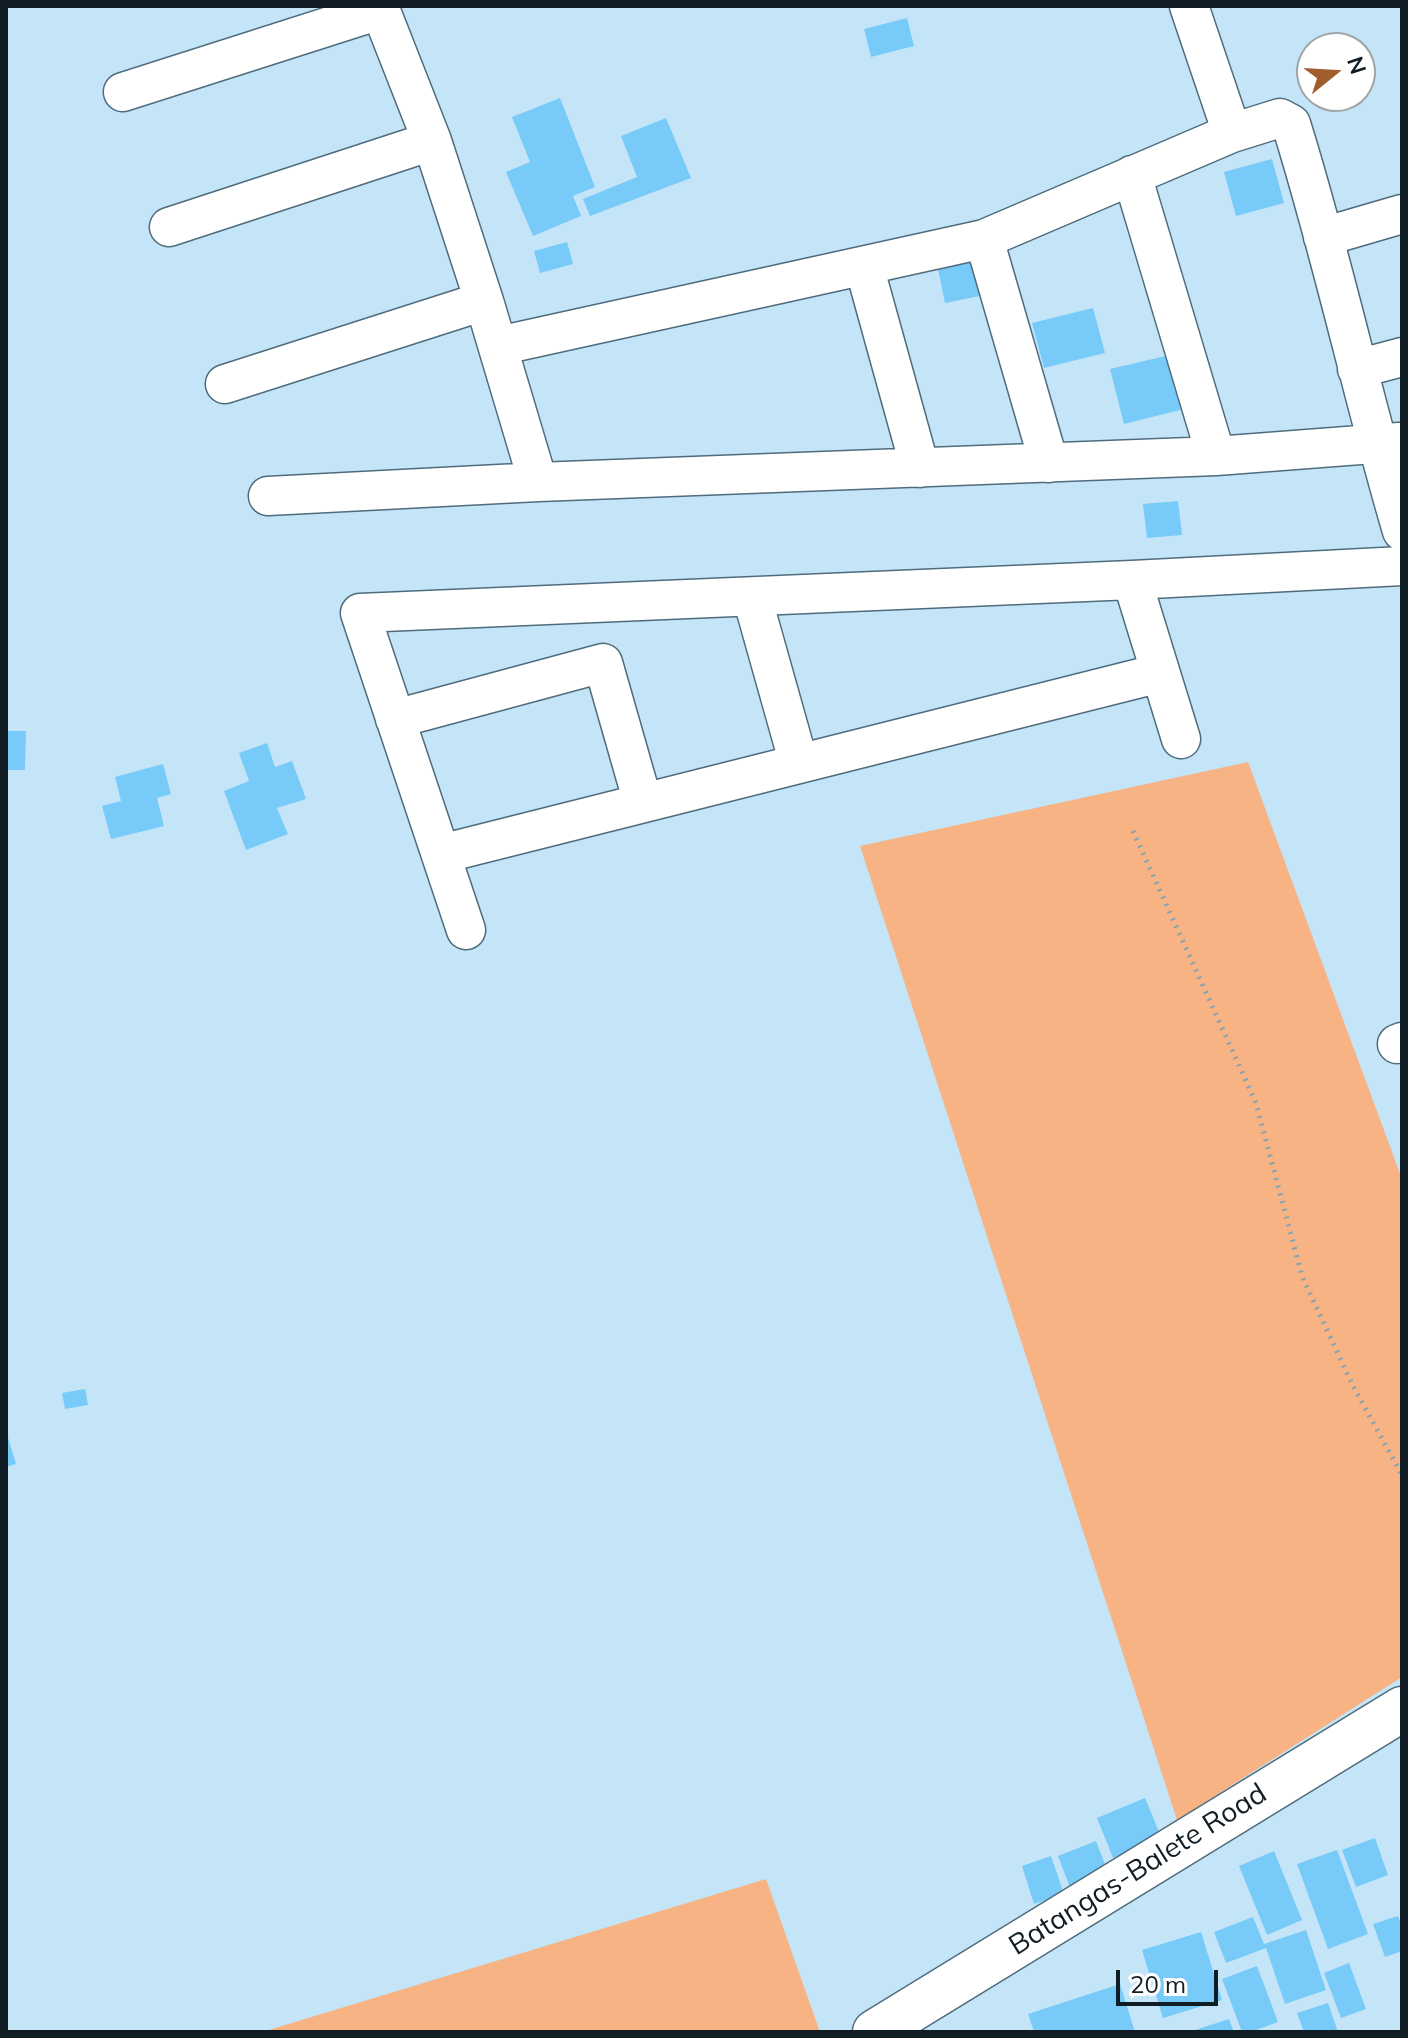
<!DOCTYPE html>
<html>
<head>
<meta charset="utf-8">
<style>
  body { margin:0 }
  #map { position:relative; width:1408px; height:2038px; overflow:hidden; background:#c4e5f8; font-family:Mulish,sans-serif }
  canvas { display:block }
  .frame { position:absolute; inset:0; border:8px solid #111d24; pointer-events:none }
  .north { position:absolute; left:1296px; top:32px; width:80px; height:80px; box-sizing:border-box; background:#fff; border:2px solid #a0a5a7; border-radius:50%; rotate:72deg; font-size:22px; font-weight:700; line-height:32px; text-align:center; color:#111d24 }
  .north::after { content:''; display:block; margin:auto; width:28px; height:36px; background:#a15e2c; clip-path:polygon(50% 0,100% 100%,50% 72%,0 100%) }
  .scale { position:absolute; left:1116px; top:1970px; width:102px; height:36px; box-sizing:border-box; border:4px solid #111d24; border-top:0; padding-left:10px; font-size:24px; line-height:28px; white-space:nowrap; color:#111d24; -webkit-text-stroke:6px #fff; paint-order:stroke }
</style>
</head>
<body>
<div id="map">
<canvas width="1408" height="2038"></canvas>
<div class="frame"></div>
<div class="north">N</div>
<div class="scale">20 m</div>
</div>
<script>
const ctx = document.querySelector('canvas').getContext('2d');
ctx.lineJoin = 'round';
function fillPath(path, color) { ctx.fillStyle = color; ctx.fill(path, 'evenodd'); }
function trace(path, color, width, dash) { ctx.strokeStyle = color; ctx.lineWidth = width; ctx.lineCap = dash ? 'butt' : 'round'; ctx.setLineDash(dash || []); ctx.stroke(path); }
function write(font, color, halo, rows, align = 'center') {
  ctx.font = font + ' Mulish,sans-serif'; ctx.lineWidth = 6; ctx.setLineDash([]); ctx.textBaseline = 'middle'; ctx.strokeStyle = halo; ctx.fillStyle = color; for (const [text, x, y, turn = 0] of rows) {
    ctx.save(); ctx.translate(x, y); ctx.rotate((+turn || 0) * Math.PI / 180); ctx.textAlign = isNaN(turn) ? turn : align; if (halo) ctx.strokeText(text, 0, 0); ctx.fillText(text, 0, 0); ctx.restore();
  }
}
fillPath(new Path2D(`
  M 1248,762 L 1402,1179 L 1402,1677 L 1177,1820 L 860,846 Z
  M 766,1879 L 820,2032 L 262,2032 Z`), '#f7b384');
fillPath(new Path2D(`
  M 907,18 L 914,46 L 871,57 L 864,29 Z
  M 560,98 L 595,187 L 573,196 L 581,216 L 533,236 L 506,172 L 530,162 L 512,117 Z
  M 666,118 L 691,178 L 590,216 L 583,199 L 637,177 L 621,136 Z
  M 1272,159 L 1284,203 L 1236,216 L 1224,172 Z
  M 567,242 L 573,264 L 540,273 L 534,251 Z
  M 982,259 L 990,294 L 945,303 L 938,269 Z
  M 1093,308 L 1105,353 L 1044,368 L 1032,323 Z
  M 1170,355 L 1184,409 L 1124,424 L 1110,369 Z
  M 1178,501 L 1182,535 L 1147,538 L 1143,504 Z
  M 6,731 L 26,731 L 25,770 L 6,770 Z
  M 267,743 L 275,767 L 292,761 L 306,799 L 277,808 L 288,834 L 246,850 L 224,791 L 249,781 L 239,753 Z
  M 163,764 L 171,794 L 157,798 L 164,826 L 111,839 L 102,806 L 121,801 L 115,777 Z
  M 85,1389 L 88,1405 L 65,1409 L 62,1393 Z
  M 6,1431 L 16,1464 L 6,1467 Z
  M 1145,1798 L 1162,1839 L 1113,1858 L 1097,1818 Z
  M 1375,1838 L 1388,1875 L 1356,1887 L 1342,1850 Z
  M 1096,1841 L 1109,1875 L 1071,1890 L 1058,1856 Z
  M 1337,1850 L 1368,1934 L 1328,1949 L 1297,1864 Z
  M 1274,1851 L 1302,1920 L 1267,1935 L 1239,1866 Z
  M 1051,1856 L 1064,1894 L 1034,1904 L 1022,1866 Z
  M 1398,1916 L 1402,1927 L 1402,1951 L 1385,1957 L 1373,1924 Z
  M 1253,1917 L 1264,1944 L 1306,1930 L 1326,1990 L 1285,2004 L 1266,1948 L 1226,1963 L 1214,1932 Z
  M 1201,1932 L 1222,2000 L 1163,2018 L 1142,1950 Z
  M 1349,1963 L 1366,2009 L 1341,2018 L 1324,1973 Z
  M 1257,1966 L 1278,2022 L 1251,2032 L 1242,2032 L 1222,1979 Z
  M 1120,1984 L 1135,2032 L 1034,2032 L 1028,2014 Z
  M 1328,2003 L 1338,2032 L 1304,2032 L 1297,2013 Z
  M 1229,2019 L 1234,2032 L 1192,2032 L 1192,2031 Z`), '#78caf8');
const street = new Path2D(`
  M 379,6 L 432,141 L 484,301 L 538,482
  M 1189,6 L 1232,133
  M 123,92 L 380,10
  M 1132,175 L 1216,456
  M 169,227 L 432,141
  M 1323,237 L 1402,214
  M 984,239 L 1049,463
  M 864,266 L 920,468
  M 498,346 L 984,239 L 1232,133 L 1280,118 L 1291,124 C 1333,258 1362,396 1402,531
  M 1357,369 L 1402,357
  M 225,384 L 484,301
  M 268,496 L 538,482 L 1216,456 L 1399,442
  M 1132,580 L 1181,739
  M 752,597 L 799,764
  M 395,719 L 603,663 L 643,803
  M 441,854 L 1160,673
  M 466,930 L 360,613 L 1132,580 L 1402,566
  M 1397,1044 L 1402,1042`);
const secondary = new Path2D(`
  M 875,2032 L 1402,1709`);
trace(street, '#4f6c7d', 41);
trace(secondary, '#4f6c7d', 47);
trace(new Path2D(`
  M 1133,831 L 1256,1103 L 1302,1276 L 1353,1386 L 1402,1475`), '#88a2b1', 5, [2, 6]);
trace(street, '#fff', 38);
trace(secondary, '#fff', 44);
write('28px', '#111d24', '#fff', [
  ["Batangas-Balete Road",1138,1870,-32]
]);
</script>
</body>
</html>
